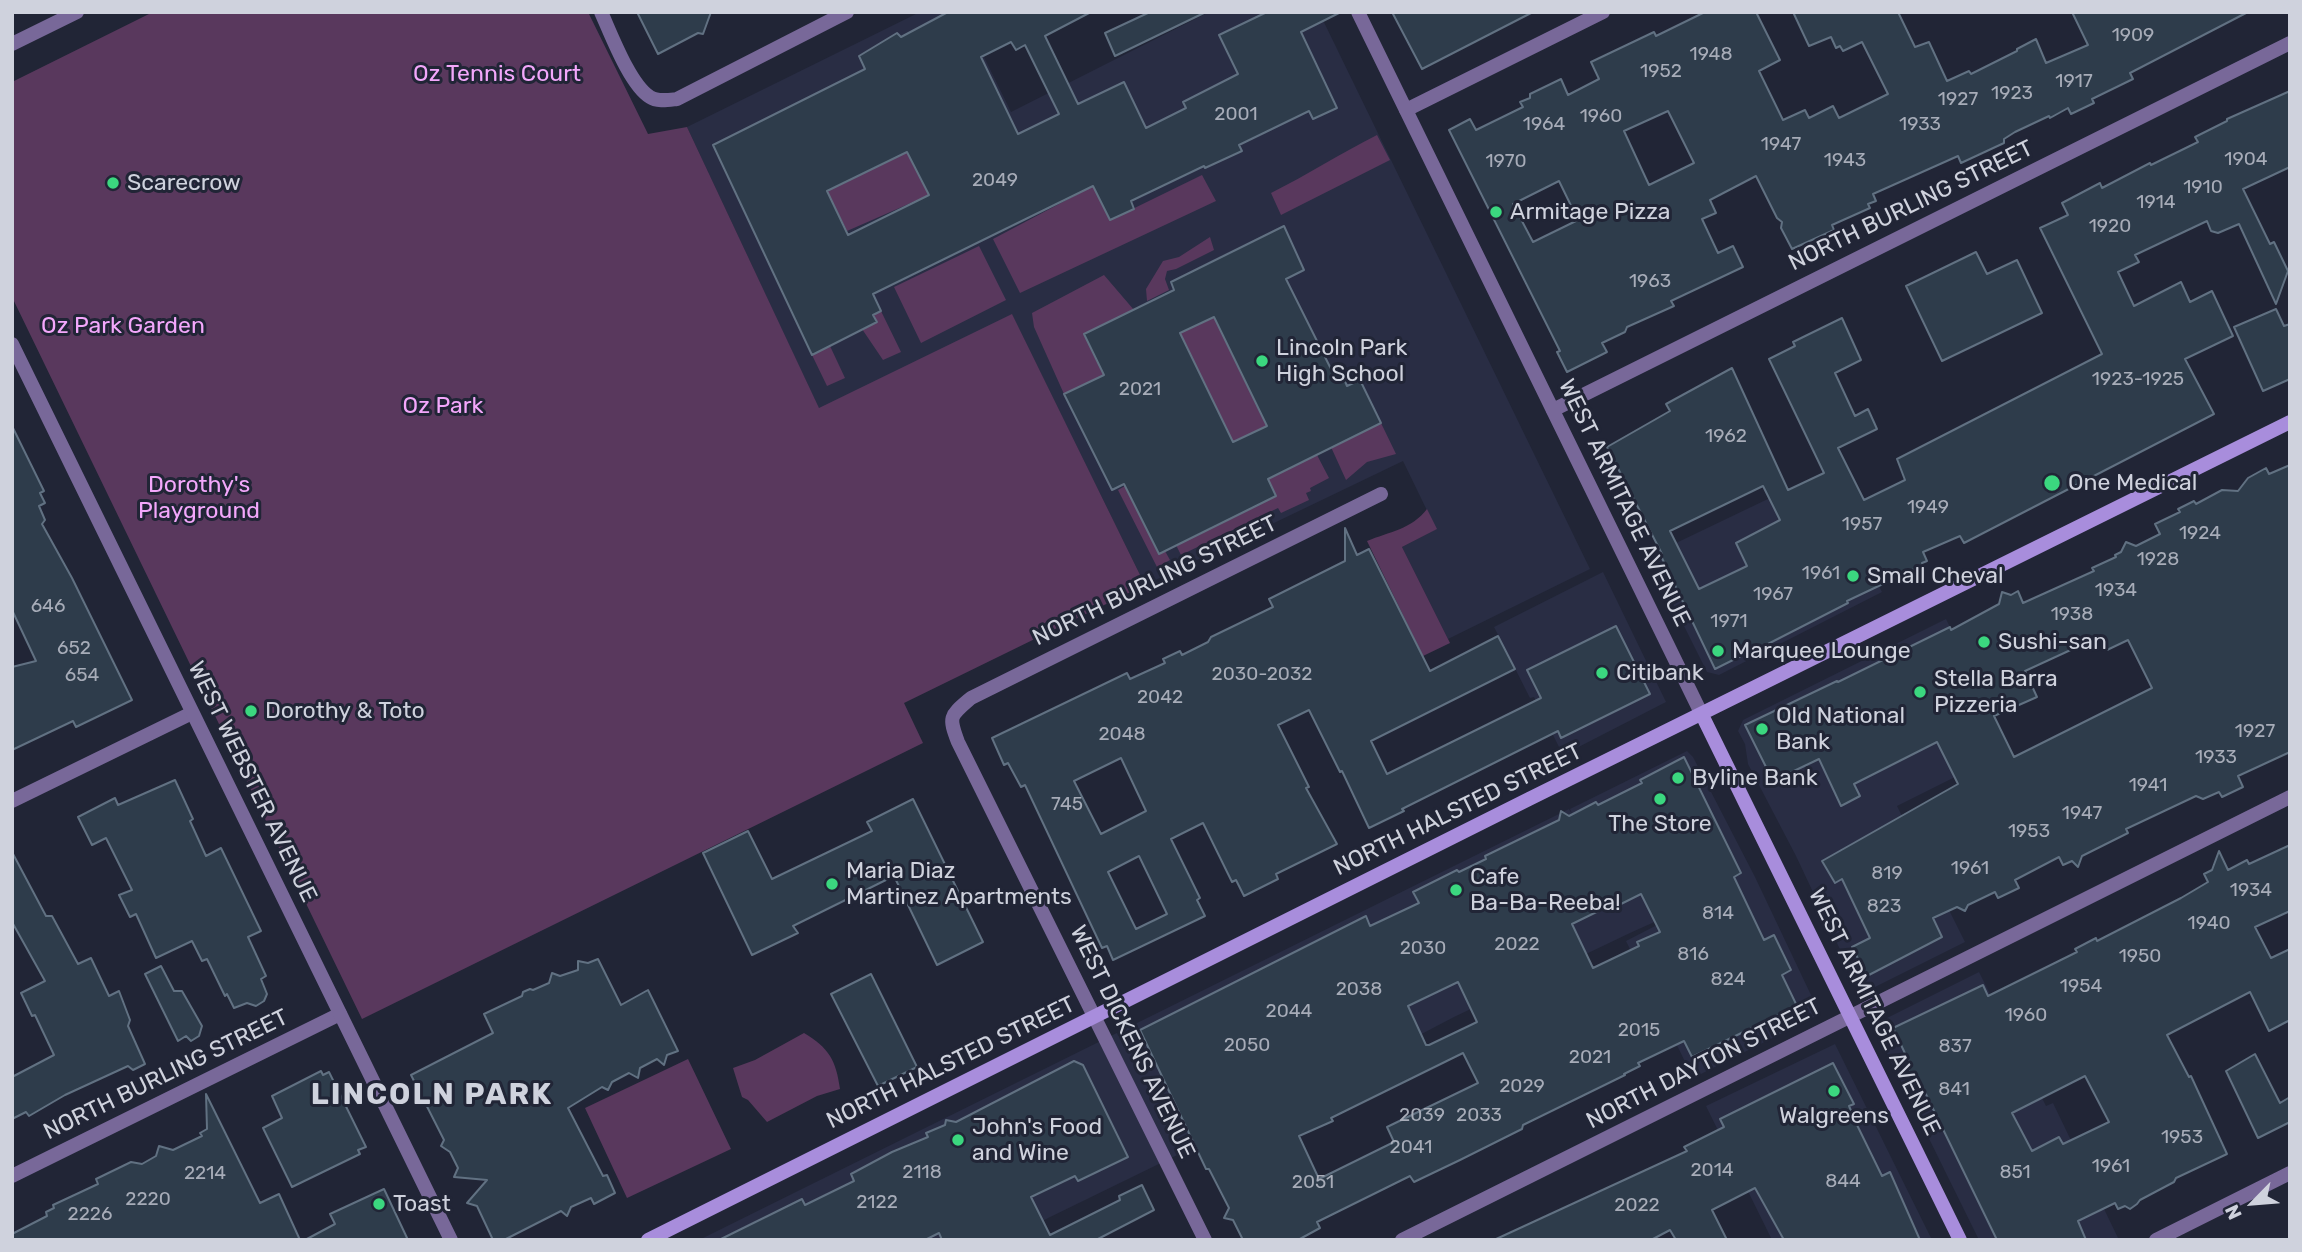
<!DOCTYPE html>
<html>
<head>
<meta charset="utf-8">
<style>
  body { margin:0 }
  #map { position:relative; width:2302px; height:1252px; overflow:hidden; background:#212536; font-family:Rubik,sans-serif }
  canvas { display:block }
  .frame { position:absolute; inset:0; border:14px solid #cfd2dd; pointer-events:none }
  .north { position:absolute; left:2218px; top:1168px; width:70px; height:70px; -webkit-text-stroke:5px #212536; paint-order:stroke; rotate:245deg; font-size:19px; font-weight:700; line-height:28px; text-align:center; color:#cfd2dd }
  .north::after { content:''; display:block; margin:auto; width:24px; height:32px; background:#cfd2dd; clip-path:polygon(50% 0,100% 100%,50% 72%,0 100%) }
</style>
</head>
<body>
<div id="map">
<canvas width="2302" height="1252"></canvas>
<div class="frame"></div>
<div class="north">N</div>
</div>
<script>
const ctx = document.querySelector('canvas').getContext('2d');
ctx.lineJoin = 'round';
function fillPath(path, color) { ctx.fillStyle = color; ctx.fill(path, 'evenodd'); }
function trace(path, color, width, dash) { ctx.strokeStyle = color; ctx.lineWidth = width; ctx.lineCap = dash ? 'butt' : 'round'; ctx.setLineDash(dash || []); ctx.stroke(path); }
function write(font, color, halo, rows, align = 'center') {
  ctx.font = font + ' Rubik,sans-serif'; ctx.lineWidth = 6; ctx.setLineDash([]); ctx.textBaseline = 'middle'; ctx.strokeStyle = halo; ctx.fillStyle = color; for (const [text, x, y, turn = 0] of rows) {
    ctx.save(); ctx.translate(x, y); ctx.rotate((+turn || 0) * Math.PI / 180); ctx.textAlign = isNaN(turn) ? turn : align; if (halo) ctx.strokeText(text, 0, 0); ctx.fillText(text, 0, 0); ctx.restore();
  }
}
fillPath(new Path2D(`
  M 920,12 L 962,12 L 1011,112 L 1209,12 L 1319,12 L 1590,569 L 1448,639 L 1402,547 L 1436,529 L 1403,461 L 1145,585 L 1012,315 L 819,409 L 687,127 Z
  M 1822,473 L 1882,592 L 1719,675 L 1707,672 L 1649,556 Z
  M 1603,572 L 1666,702 L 1563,755 L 1534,697 L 1530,698 L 1494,627 Z
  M 1946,619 L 2011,749 L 1897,806 L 1965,942 L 1861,994 L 1796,856 L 1748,764 L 1745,744 L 1738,731 L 1743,720 Z
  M 1687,751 L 1693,757 L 1755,877 L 1820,1014 L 1693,1078 L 1626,941 L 1723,891 L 1630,933 L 1454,1017 L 1372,1060 L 1003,1240 L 699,1240 L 1569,809 L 1573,816 L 1570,809 Z
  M 1979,972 L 2046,1106 L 2053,1103 L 2119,1240 L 1979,1240 L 1873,1025 Z
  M 1835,1044 L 1932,1240 L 1772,1240 L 1706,1106 Z`), '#292d44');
fillPath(new Path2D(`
  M 153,12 L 588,12 L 648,134 L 687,127 L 819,408 L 1012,314 L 1145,585 L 904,703 L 923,743 L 362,1019 L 12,297 L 12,82 Z
  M 1377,135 L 1390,160 L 1281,215 L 1271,193 C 1307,175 1341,153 1377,135 Z
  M 899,136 L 929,195 L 847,231 L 827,191 Z
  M 1202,175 L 1216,201 L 1020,293 L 993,239 L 1093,186 L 1110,220 Z
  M 1210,237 L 1214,250 L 1176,269 L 1167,271 L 1165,279 L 1169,290 L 1147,301 L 1146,289 L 1163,261 L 1179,257 Z
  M 979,246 L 1006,300 L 921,343 L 894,287 Z
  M 1104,275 L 1134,310 L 1085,334 L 1104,375 L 1064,394 L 1034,327 L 1032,313 Z
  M 881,311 L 901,352 L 883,360 L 862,329 L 877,321 L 873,315 Z
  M 1214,317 L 1267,426 L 1233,442 L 1180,333 Z
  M 830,346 L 845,378 L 827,386 L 812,355 Z
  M 1381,423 L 1396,454 L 1367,462 L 1346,480 L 1331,447 Z
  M 1317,455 L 1329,478 L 1310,488 L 1311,491 L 1306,493 L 1309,500 L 1281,513 L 1278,508 L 1181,555 L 1176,545 L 1276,496 L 1268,479 Z
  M 1125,486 L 1158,553 L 1165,551 L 1170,560 L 1157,567 L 1118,490 Z
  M 1427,509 L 1437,529 L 1402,547 L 1450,643 L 1423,656 L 1367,541 C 1389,532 1412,529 1427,509 Z
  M 804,1033 C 829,1048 836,1060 840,1089 L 817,1096 L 767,1122 L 748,1100 L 742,1097 L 733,1068 L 755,1060 Z
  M 688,1059 L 731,1149 L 627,1198 L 585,1108 Z`), '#59385d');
const building = new Path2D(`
  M 637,12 L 711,12 L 703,34 L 698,33 L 658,54 Z
  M 948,12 L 1091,12 L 1045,36 L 1078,104 L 1124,82 L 1146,128 L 1186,108 L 1183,102 L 1238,74 L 1219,35 L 1267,12 L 1341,12 L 1301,32 L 1337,108 L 1313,119 L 1309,111 L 1239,145 L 1242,151 L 1205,168 L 1204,166 L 1131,201 L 1134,209 L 1110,220 L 1093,186 L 873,294 L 881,311 L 873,315 L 877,322 L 812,355 L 713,145 L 865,69 L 859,56 L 897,33 L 901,37 ZM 1011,42 L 1016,50 L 1025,45 L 1059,114 L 1018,134 L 981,57 ZM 907,152 L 929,195 L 848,235 L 827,191 Z
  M 1150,12 L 1206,12 L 1115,56 L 1105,33 Z
  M 1392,12 L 1533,12 L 1422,69 Z
  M 1705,12 L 1756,12 L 1780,60 L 1759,71 L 1783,120 L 1805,110 L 1809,118 L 1833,106 L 1839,118 L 1888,94 L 1862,42 L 1843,51 L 1840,46 L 1836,48 L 1831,37 L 1809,46 L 1793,12 L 1898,12 L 1915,47 L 1929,42 L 1947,81 L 1969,71 L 1971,74 L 2017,51 L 2017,49 L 2036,39 L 2046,63 L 2088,45 L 2072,12 L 2248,12 L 2130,73 L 2133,79 L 2092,99 L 2094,103 L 2071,114 L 2068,108 L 2050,118 L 2049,116 L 2015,132 L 2004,139 L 2004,143 L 1961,163 L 1958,156 L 1873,194 L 1876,201 L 1868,204 L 1870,208 L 1832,225 L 1834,230 L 1792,249 L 1781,228 L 1782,222 L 1777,218 L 1756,176 L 1710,200 L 1716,213 L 1702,219 L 1718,253 L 1733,246 L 1743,267 L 1671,301 L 1674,306 L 1627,327 L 1625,332 L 1602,343 L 1607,352 L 1567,372 L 1557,352 L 1560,351 L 1449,130 L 1470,119 L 1476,130 L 1523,107 L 1520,102 L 1530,98 L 1530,94 L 1561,79 L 1568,95 L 1599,79 L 1591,62 L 1654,32 L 1656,36 ZM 1668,111 L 1694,163 L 1649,185 L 1624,131 ZM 1559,181 L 1578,220 L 1533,242 L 1513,204 Z
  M 2290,91 L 2290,167 L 2243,189 L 2270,244 L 2274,242 L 2288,271 L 2276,304 L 2239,224 L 2218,233 L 2211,231 L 2207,221 L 2135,255 L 2139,262 L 2118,272 L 2134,306 L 2181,282 L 2190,302 L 2212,291 L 2233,336 L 2185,359 L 2214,414 L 1964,543 L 1960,536 L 1923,552 L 1927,561 L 1922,563 L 1923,565 L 1847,601 L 1848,603 L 1760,648 L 1759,647 L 1715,669 L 1660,554 L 1662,554 L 1607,447 L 1670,411 L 1666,404 L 1732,368 L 1788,490 L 1824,473 L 1769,359 L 1795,346 L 1793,342 L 1842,318 L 1861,360 L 1835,373 L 1855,416 L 1868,409 L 1877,429 L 1838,448 L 1864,500 L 1905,480 L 1897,459 L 2102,354 L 2040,228 L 2068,215 L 2062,203 L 2100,183 L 2102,188 L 2150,163 L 2151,165 L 2198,142 L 2195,137 L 2227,121 L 2227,119 ZM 1763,486 L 1780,520 L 1736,543 L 1747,566 L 1699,589 L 1670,531 Z
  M 1284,226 L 1304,270 L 1286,279 L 1338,383 L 1344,379 L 1347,386 L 1360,380 L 1381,423 L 1268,479 L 1276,496 L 1159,554 L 1124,484 L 1112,490 L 1064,394 L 1104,375 L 1084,334 L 1174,290 L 1171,282 ZM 1214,317 L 1267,426 L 1233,442 L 1180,333 Z
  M 1976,252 L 1987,274 L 2017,260 L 2042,313 L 1942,361 L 1906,286 Z
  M 2276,309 L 2284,326 L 2290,324 L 2290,379 L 2263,391 L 2234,327 Z
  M 12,426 L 44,491 L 40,493 L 45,503 L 39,506 L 45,520 L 42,524 L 72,578 L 132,700 L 76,727 L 73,721 L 12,750 L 12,667 L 36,661 L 12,610 Z
  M 2290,465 L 2290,752 L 2238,776 L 2243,787 L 2222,797 L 2219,792 L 2203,799 L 2196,796 L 2126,829 L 2128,833 L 2082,856 L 2078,867 L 2072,861 L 2063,865 L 2059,857 L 2015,880 L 2019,888 L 1998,898 L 1995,892 L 1968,905 L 1965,911 L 1957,907 L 1933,918 L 1942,937 L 1867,976 L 1852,947 L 1870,938 L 1842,879 L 1835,883 L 1822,861 L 1958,784 L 1937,742 L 1854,784 L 1860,796 L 1841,806 L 1819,759 L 1773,781 L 1745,725 L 1837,681 L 1838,682 L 1950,627 L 1951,630 L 1999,604 L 2002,592 L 2011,595 L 2018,591 L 2023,603 L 2094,571 L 2092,568 L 2116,557 L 2115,555 L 2121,552 L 2126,542 L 2136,546 L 2160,534 L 2155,524 L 2180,512 L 2178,509 L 2194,501 L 2196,504 L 2222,490 L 2238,491 L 2248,478 L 2266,468 L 2269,474 ZM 2101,636 L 2107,650 L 2128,640 L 2152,688 L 2014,757 L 1994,716 L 2037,697 L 2025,671 Z
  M 1345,528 L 1357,555 L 1369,549 L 1430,671 L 1498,636 L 1515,669 L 1371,741 L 1387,774 L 1541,698 L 1527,670 L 1616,626 L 1650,694 L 1561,738 L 1558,731 L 1402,809 L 1404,811 L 1369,828 L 1342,771 L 1340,772 L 1309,710 L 1278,725 L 1309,787 L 1306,788 L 1337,844 L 1276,874 L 1278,879 L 1244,896 L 1236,880 L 1232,882 L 1203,823 L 1171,839 L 1200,898 L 1197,900 L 1205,916 L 1113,960 L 1107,946 L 1102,948 L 1025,785 L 1021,787 L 1008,763 L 1004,765 L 992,738 L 1127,673 L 1130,679 L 1165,663 L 1163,659 L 1180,651 L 1182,655 L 1208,642 L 1211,637 L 1273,607 L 1269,599 L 1345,561 ZM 1121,758 L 1146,811 L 1101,834 L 1074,781 ZM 1139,856 L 1167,914 L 1136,929 L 1108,872 Z
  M 1684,757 L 1741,873 L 1734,877 L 1764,940 L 1774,935 L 1791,970 L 1782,975 L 1797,1006 L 1692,1057 L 1684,1041 L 1638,1063 L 1640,1066 L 1624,1074 L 1625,1075 L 1523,1125 L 1522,1129 L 1460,1160 L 1414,1182 L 1410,1176 L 1317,1222 L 1320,1228 L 1298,1240 L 1243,1240 L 1233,1220 L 1224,1218 L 1229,1208 L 1209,1169 L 1206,1169 L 1140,1030 L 1366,916 L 1370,926 L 1419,903 L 1413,892 L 1457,870 L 1459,872 L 1486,859 L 1485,856 L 1559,820 L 1561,811 L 1569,816 L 1596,802 L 1598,805 L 1642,783 L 1640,780 ZM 1641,894 L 1660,932 L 1637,942 L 1639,946 L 1593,968 L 1572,924 L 1617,902 L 1619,905 ZM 1458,982 L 1477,1022 L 1429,1045 L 1426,1045 L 1408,1006 ZM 1463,1053 L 1478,1083 L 1387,1127 L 1394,1142 L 1319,1179 L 1299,1136 L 1333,1121 L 1331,1118 Z
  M 175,780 L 193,819 L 190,821 L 206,856 L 221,848 L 261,931 L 248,937 L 266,976 L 261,979 L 267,994 L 264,1001 L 256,1006 L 247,1003 L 234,1008 L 227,994 L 225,996 L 207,959 L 202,961 L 192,941 L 156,958 L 136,914 L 130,917 L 119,895 L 132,890 L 106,838 L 92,845 L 78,817 L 115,798 L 118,805 Z
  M 913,799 L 983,942 L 937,965 L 894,876 L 793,926 L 798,933 L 752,955 L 703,853 L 748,831 L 772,879 L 872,831 L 867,822 Z
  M 2290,845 L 2290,911 L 2255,927 L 2271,958 L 2290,949 L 2290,1020 L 2269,1031 L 2250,992 L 2167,1035 L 2189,1077 L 2191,1076 L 2227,1154 L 2176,1178 L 2174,1182 L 2140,1200 L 2137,1204 L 2130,1209 L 2125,1206 L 2118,1209 L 2115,1203 L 2078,1221 L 2086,1240 L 1997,1240 L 1919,1080 L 1913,1078 L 1908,1070 L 1911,1066 L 1893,1028 L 1983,985 L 1988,996 L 2077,952 L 2075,949 L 2096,938 L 2097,941 L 2181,898 L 2208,882 L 2204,874 L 2212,870 L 2219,851 L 2228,870 L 2247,860 L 2249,864 ZM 2085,1076 L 2109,1122 L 2063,1144 L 2059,1137 L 2032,1151 L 2012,1113 Z
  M 12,852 L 46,916 L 52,916 L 78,964 L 91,958 L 109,996 L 119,991 L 130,1020 L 128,1026 L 145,1064 L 133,1070 L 128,1066 L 65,1095 L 29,1116 L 26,1112 L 12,1119 L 12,1077 L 54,1055 L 35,1015 L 32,1016 L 21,993 L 45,981 L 12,922 Z
  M 598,959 L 621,1005 L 648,990 L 678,1051 L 667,1055 L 664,1065 L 657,1059 L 640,1068 L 638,1078 L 629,1073 L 612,1082 L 608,1090 L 602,1087 L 568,1108 L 603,1176 L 607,1175 L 615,1193 L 594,1204 L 591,1198 L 571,1207 L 567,1216 L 561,1211 L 504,1240 L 493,1240 L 477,1206 L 467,1203 L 487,1180 L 454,1177 L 458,1168 L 450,1152 L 441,1146 L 444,1140 L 411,1075 L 493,1033 L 484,1014 L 522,996 L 523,992 L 530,989 L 533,990 L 549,983 L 552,973 L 560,976 L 578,970 L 578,961 L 588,963 Z
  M 161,966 L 174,991 L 182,991 L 202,1026 L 199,1036 L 191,1041 L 186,1036 L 178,1041 L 145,974 Z
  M 871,974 L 917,1067 L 878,1086 L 831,994 Z
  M 2255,1054 L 2280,1103 L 2290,1097 L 2290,1122 L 2258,1138 L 2226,1071 Z
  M 1074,1061 L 1083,1065 L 1128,1157 L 1078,1181 L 1075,1176 L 1031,1197 L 1050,1235 L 1120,1200 L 1119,1196 L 1142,1185 L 1154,1210 L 1096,1240 L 942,1240 L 939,1233 L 925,1240 L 719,1240 L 802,1199 L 805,1205 L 854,1181 L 851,1174 L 892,1152 L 928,1137 L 926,1133 L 945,1125 L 946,1120 L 956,1122 Z
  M 1833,1063 L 1854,1104 L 1849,1106 L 1858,1127 L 1882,1176 L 1890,1172 L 1920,1240 L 1784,1240 L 1755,1188 L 1712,1210 L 1727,1240 L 1676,1240 L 1670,1230 L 1651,1240 L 1494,1240 L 1687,1151 L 1684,1147 L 1724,1127 L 1720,1119 Z
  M 321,1071 L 323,1075 L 329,1072 L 366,1147 L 358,1150 L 360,1154 L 292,1187 L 263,1128 L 282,1118 L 272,1096 Z
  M 206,1094 L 260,1203 L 279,1194 L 300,1240 L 12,1240 L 12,1234 L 47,1216 L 46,1212 L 54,1208 L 53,1205 L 98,1184 L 96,1179 L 131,1162 L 142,1164 L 156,1156 L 159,1146 L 173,1150 L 202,1136 L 200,1133 L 207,1129 Z
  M 384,1189 L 408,1240 L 305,1240 L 335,1224 L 330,1214 Z`);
fillPath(building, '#2e3c4b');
trace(building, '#617182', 2);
trace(new Path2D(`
  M 601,12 C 611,34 630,85 650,97 C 657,102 668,100 677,99 L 847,12
  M 1406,110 L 1603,12
  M 1553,410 L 2290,43
  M 12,801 L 192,713
  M 12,1176 L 340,1014
  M 1205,1240 L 958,742 C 948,716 950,716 971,698 L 1381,494
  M 1402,1240 L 2290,797
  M 2156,1240 L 2290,1173`), '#786899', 14);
trace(new Path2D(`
  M 1358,12 L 1702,715
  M 12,44 L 77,12
  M 12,344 L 451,1240`), '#786899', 14);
trace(new Path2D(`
  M 1702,715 L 1960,1240
  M 648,1240 L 1529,799 L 2290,422`), '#a88ddc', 14);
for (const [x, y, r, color] of [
  [113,183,7,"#3bd77f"],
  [1496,212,7,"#3bd77f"],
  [1262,361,7,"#3bd77f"],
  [2052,483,9,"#3bd77f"],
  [1853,576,7,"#3bd77f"],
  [1984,642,7,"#3bd77f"],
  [1718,651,7,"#3bd77f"],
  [1602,673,7,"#3bd77f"],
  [1920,692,7,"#3bd77f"],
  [251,711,7,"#3bd77f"],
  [1762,729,7,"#3bd77f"],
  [1678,778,7,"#3bd77f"],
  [1660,799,7,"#3bd77f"],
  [832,884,7,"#3bd77f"],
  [1456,890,7,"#3bd77f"],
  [1834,1091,7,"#3bd77f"],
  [958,1140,7,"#3bd77f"],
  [379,1204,7,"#3bd77f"]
]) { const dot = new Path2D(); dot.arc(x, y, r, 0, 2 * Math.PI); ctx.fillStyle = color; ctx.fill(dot); trace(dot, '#212536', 2.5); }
write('19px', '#a7acb8', null, [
  ["1909",2133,36],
  ["1948",1711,55],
  ["1952",1661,72],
  ["1917",2074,82],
  ["1923",2012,94],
  ["1927",1958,100],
  ["2001",1236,115],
  ["1960",1601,117],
  ["1964",1544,125],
  ["1933",1920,125],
  ["1947",1781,145],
  ["1904",2246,160],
  ["1943",1845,161],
  ["1970",1506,162],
  ["2049",995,181],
  ["1910",2203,188],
  ["1914",2156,203],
  ["1920",2110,227],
  ["1963",1650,282],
  ["1923-1925",2138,380],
  ["2021",1140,390],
  ["1962",1726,437],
  ["1949",1928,508],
  ["1957",1862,525],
  ["1924",2200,534],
  ["1928",2158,560],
  ["1961",1821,574],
  ["1934",2116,591],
  ["1967",1773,595],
  ["646",48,607],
  ["1938",2072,615],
  ["1971",1729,622],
  ["652",74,649],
  ["2030-2032",1262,675],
  ["654",82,676],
  ["2042",1160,698],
  ["1927",2255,732],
  ["2048",1122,735],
  ["1933",2216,758],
  ["1941",2148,786],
  ["745",1067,805],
  ["1947",2082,814],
  ["1953",2029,832],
  ["1961",1970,869],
  ["819",1887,874],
  ["1934",2251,891],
  ["823",1884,907],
  ["814",1718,914],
  ["1940",2209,924],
  ["2022",1517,945],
  ["2030",1423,949],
  ["816",1693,955],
  ["1950",2140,957],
  ["824",1728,980],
  ["1954",2081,987],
  ["2038",1359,990],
  ["2044",1289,1012],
  ["1960",2026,1016],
  ["2015",1639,1031],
  ["2050",1247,1046],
  ["837",1955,1047],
  ["2021",1590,1058],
  ["2029",1522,1087],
  ["841",1954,1090],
  ["2039",1422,1116],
  ["2033",1479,1116],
  ["1953",2182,1138],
  ["2041",1411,1148],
  ["1961",2111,1167],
  ["2014",1712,1171],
  ["2118",922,1173],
  ["851",2015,1173],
  ["2214",205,1174],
  ["844",1843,1182],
  ["2051",1313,1183],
  ["2220",148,1200],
  ["2122",877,1203],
  ["2022",1637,1206],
  ["2226",90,1215]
]);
write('23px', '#f3a7fb', '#212536', [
  ["Oz Tennis Court",497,74],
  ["Oz Park Garden",123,326],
  ["Oz Park",443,406],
  ["Dorothy's",199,485],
  ["Playground",199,511]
]);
write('23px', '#cfd2dd', '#212536', [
  ["Scarecrow",127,183],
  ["Armitage Pizza",1510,212],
  ["Lincoln Park",1276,348],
  ["High School",1276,374],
  ["One Medical",2068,483],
  ["Small Cheval",1867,576],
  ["Sushi-san",1998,642],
  ["Marquee Lounge",1732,651],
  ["Citibank",1616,673],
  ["Stella Barra",1934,679],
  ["Pizzeria",1934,705],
  ["Dorothy & Toto",265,711],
  ["Old National",1776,716],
  ["Bank",1776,742],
  ["Byline Bank",1692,778],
  ["The Store",1660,824,"center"],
  ["Maria Diaz",846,871],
  ["Martinez Apartments",846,897],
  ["Cafe",1470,877],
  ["Ba-Ba-Reeba!",1470,903],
  ["Walgreens",1834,1116,"center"],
  ["John's Food",972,1127],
  ["and Wine",972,1153],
  ["Toast",393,1204]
], 'left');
write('23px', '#cfd2dd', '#212536', [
  ["NORTH BURLING STREET",1911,206,-26],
  ["WEST ARMITAGE AVENUE",1624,503,64],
  ["NORTH BURLING STREET",1155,581,-26],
  ["WEST WEBSTER AVENUE",252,782,64],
  ["NORTH HALSTED STREET",1458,810,-26],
  ["WEST ARMITAGE AVENUE",1874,1012,64],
  ["WEST DICKENS AVENUE",1132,1042,64],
  ["NORTH HALSTED STREET",951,1063,-26],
  ["NORTH DAYTON STREET",1704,1064,-27],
  ["NORTH BURLING STREET",166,1075,-26]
]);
ctx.letterSpacing = '2px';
write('bold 30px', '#cfd2dd', '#212536', [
  ["LINCOLN PARK",432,1095]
]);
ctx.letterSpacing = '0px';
</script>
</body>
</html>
